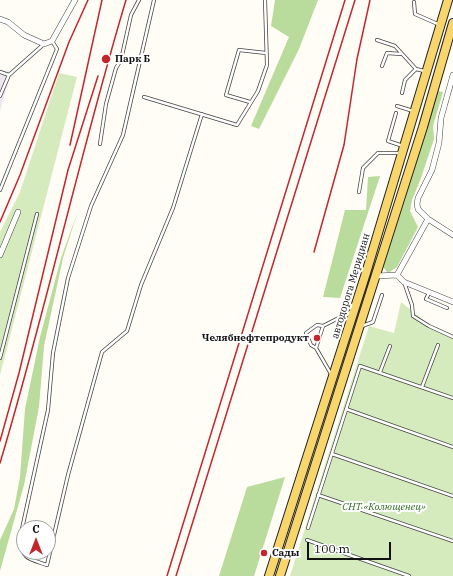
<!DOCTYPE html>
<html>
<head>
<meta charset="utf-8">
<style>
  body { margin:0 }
  #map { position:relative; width:453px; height:576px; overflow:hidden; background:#fffdf5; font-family:"IBM Plex Serif",serif }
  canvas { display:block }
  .north { position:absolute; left:16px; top:520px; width:40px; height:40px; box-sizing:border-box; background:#fff; border:1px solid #a0a0a0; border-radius:50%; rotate:0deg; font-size:11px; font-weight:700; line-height:16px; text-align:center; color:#111 }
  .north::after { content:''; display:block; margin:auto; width:14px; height:18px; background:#c4262e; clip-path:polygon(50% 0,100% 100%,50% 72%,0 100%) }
  .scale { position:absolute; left:307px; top:542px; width:84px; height:18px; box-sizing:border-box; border:2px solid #111; border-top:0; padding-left:5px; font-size:12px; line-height:14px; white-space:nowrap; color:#111; -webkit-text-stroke:3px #fff; paint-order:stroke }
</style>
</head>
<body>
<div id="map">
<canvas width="453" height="576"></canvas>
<div class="north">С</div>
<div class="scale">100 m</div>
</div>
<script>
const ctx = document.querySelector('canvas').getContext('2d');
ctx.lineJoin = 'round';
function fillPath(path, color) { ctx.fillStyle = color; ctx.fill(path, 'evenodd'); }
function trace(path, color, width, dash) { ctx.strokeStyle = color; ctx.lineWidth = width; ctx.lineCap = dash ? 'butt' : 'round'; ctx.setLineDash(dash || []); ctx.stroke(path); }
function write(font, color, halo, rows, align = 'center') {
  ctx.font = font + ' "IBM Plex Serif",serif'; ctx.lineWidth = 4; ctx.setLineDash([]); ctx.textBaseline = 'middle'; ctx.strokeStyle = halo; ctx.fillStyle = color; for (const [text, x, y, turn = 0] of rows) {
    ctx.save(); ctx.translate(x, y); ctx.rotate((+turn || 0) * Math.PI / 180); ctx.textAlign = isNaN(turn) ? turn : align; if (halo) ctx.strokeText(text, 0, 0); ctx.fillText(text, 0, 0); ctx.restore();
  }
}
fillPath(new Path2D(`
  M 0,69 L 11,72 L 0,111 Z`), '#eee6ef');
fillPath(new Path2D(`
  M 59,73 L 77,77 L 0,375 L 0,232 L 20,192 Z
  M 401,302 L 427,323 L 453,335 L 453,576 L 290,576 L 369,326 L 394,333 Z`), '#d5ebbd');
fillPath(new Path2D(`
  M 275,0 L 318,0 L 299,49 L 259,129 L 251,126 L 289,37 L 271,26 Z
  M 438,91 L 443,92 L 433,126 L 434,139 L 421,178 L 412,200 L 410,211 L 418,227 L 397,267 L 388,273 L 383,267 L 403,206 Z
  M 380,176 L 340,298 L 323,297 L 345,210 L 366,210 L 368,177 Z
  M 78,211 L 63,258 L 44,346 L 39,407 L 24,485 L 0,571 L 0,540 L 14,509 L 20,477 L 25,409 L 40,337 L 61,258 Z
  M 285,477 L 254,576 L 219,576 L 247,487 Z`), '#b9dc9c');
const service = new Path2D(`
  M 154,0 L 123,135 L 91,206 L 68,278 L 53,353 L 48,410 L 20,538 C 21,559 29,559 47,565 L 68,475 L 102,352 L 127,331 L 141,285 L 173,208 L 202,114
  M 414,2 L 415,14 L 440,25
  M 377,40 L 395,46 L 416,69
  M 382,66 L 387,53 L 401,54
  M 0,72 L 9,75
  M 402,93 L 405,80 L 416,69 L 424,71
  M 0,96 L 9,75 L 44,44
  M 144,97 L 237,125 L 258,91 L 267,65 L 265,0
  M 250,102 L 226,95 L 239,50 L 266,53
  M 397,106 L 413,111
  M 396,113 L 388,141 L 403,146
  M 100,144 L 106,104 L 116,68 L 121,60 L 131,15 L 139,0
  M 0,190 L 57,49 L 52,41
  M 359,192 L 363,168 L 378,153 L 401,153
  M 404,282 L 412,305 L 413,316 L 429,326 L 453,337
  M 429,293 L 426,299 L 447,308
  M 362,326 L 373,322 L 382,295
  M 316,348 L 311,345 L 306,333 L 317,325 L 323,326
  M 0,358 L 37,214
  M 380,372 L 390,346
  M 331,374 L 316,348 L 323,326 L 352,311
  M 422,387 L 438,345
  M 346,409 L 453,447
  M 332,454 L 453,496
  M 318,495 L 453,541
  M 308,528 L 360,366 L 453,398
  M 307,540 L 409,576`);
const minor = new Path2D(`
  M 0,19 L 8,22 L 24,35 L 44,44 L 52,41 L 75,0
  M 453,75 L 441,118 L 439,143 L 432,170 L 418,198 L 417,204 L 418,209 L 428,219 L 453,235
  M 0,255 L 18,212
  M 397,275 L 404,282 L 453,302
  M 376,276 L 397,275 L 428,219`);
const primary = new Path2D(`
  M 269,576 L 366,273 L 448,0
  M 280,576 L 423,127 L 453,23`);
trace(service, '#444', 4);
trace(minor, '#444', 6);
trace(primary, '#222', 10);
trace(service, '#fff', 2.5);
trace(minor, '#fff', 5);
trace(primary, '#f9d66b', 8);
trace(new Path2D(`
  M 70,145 L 102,0
  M 0,222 L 20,175 L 69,42 L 88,0
  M 314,252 L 344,145 L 357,59 L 370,0
  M 0,441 L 19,373 L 68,170 L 98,76
  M 0,463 C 46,310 80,153 126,0
  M 167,576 L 345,0
  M 176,576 L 355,0`), '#c4262e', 1.5);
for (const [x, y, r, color] of [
  [106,59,5,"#c4262e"],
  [317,338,4,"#c4262e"],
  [264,553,4,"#c4262e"]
]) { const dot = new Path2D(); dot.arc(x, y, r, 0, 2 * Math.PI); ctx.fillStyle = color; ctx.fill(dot); trace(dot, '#fff', 1.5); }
write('bold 10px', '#111', '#fff', [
  ["Парк Б",115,59],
  ["Челябнефтепродукт",309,338,"right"],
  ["Сады",272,553]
], 'left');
write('10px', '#111', '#fff', [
  ["автодорога Меридиан",351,286,-73]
]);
write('italic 10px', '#2f6b1f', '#fff', [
  ["СНТ «Колющенец»",384,507]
]);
</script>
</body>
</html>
